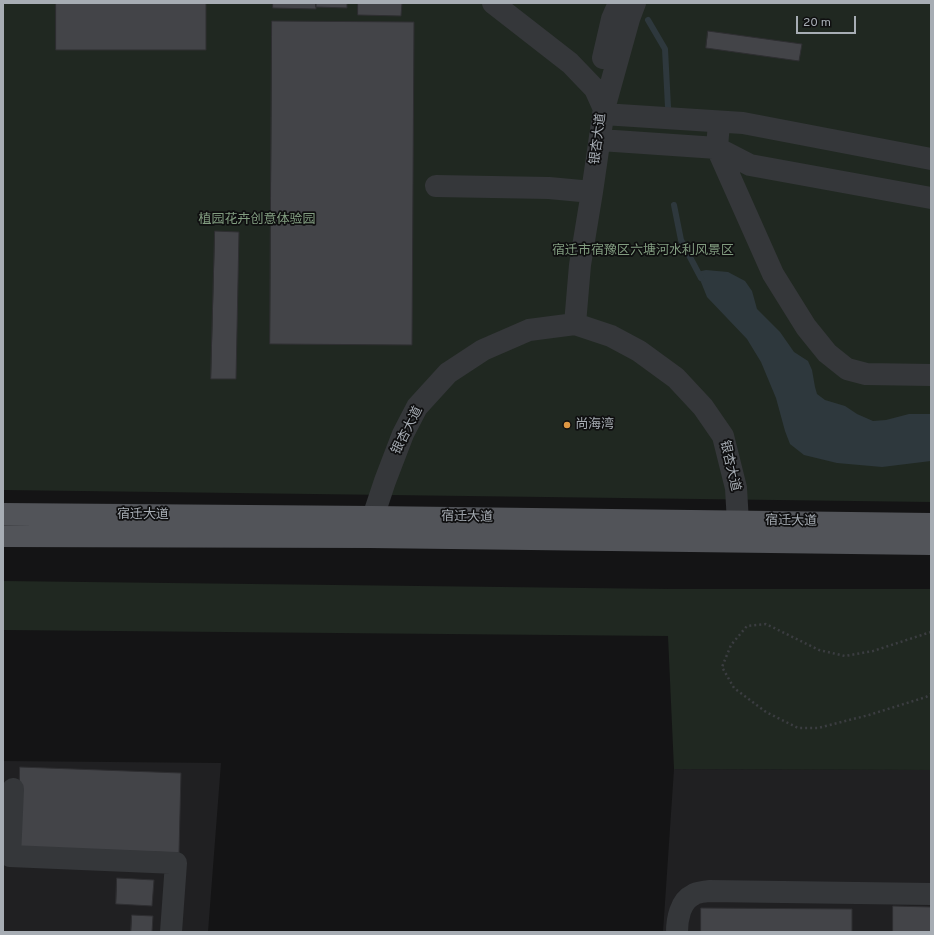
<!DOCTYPE html>
<html>
<head>
<meta charset="utf-8">
<style>
  body { margin:0 }
  #map { position:relative; width:934px; height:935px; overflow:hidden; background:#141415; font-family:Overpass,sans-serif }
  canvas { display:block }
  .frame { position:absolute; inset:0; border:4px solid #a7adb4; pointer-events:none }
  .scale { position:absolute; left:796px; top:16px; width:60px; height:18px; box-sizing:border-box; border:2px solid #a7adb4; border-top:0; padding-left:5px; font-size:12px; line-height:14px; white-space:nowrap; color:#a7adb4; -webkit-text-stroke:3px #0f0f10; paint-order:stroke }
</style>
</head>
<body>
<div id="map">
<canvas width="934" height="935"></canvas>
<div class="frame"></div>
<div class="scale">20 m</div>
</div>
<script>
const ctx = document.querySelector('canvas').getContext('2d');
ctx.lineJoin = 'round';
function fillPath(path, color) { ctx.fillStyle = color; ctx.fill(path, 'evenodd'); }
function trace(path, color, width, dash) { ctx.strokeStyle = color; ctx.lineWidth = width; ctx.lineCap = dash ? 'butt' : 'round'; ctx.setLineDash(dash || []); ctx.stroke(path); }
function write(font, color, halo, rows, align = 'center') {
  ctx.font = font + ' Overpass,"Noto Sans SC",sans-serif'; ctx.lineWidth = 3.5; ctx.setLineDash([]); ctx.textBaseline = 'middle'; ctx.strokeStyle = halo; ctx.fillStyle = color; for (const [text, x, y, turn = 0] of rows) {
    ctx.save(); ctx.translate(x, y); ctx.rotate((+turn || 0) * Math.PI / 180); ctx.textAlign = isNaN(turn) ? turn : align; if (halo) ctx.strokeText(text, 0, 0); ctx.fillText(text, 0, 0); ctx.restore();
  }
}
fillPath(new Path2D(`
  M 3,761 L 221,763 L 208,932 L 3,932 Z
  M 674,769 L 931,770 L 931,932 L 663,932 Z`), '#202022');
fillPath(new Path2D(`
  M 3,3 L 931,3 L 931,502 L 3,490 Z
  M 3,581 L 669,589 L 931,589 L 931,770 L 674,769 L 668,636 L 3,630 Z`), '#202821');
fillPath(new Path2D(`
  M 706,270 L 728,272 L 745,281 L 752,291 L 757,309 L 780,332 L 794,352 L 808,361 L 812,370 L 815,387 L 817,394 L 825,400 L 845,406 L 857,414 L 873,421 L 886,420 L 909,414 L 931,414 L 931,461 L 882,467 L 837,463 L 804,455 L 790,444 L 785,431 L 776,398 L 761,362 L 747,339 L 707,297 L 697,272 Z`), '#2e383d');
trace(new Path2D(`
  M 648,20 L 665,49 L 668,107
  M 674,205 L 681,240 L 701,278`), '#2e383d', 6);
const building = new Path2D(`
  M 56,3 L 206,3 L 206,50 L 56,50 Z
  M 273,3 L 316,3 L 316,9 L 273,8 Z
  M 316,3 L 347,3 L 347,8 L 316,7 Z
  M 358,3 L 402,3 L 401,16 L 358,15 Z
  M 272,21 L 414,22 L 412,345 L 270,344 Z
  M 708,31 L 802,44 L 799,61 L 706,48 Z
  M 215,231 L 239,232 L 236,379 L 211,379 Z
  M 20,767 L 181,773 L 179,853 L 18,847 Z
  M 117,878 L 154,880 L 152,906 L 116,904 Z
  M 893,906 L 931,907 L 931,932 L 893,932 Z
  M 701,908 L 852,909 L 852,932 L 701,932 Z
  M 132,915 L 153,916 L 152,932 L 131,932 Z`);
fillPath(building, '#434448');
trace(building, '#2e2e31', 1);
trace(new Path2D(`
  M 931,632 L 873,651 L 845,656 L 819,650 L 766,624 L 747,626 L 731,645 L 722,667 L 734,688 L 766,712 L 798,728 L 818,728 L 869,715 L 926,697 L 931,694`), '#3b3d41', 2.5, [2, 3]);
trace(new Path2D(`
  M 493,3 L 570,63 L 595,89 L 604,109 L 592,192 L 580,265 L 575,324
  M 603,58 L 612,19 L 619,3
  M 604,109 L 629,19 L 635,3
  M 603,114 L 743,123 L 931,159
  M 719,122 L 717,148 L 773,274 L 806,327 L 827,353 L 847,369 L 866,374 L 931,375
  M 600,140 L 717,148 L 750,165 L 931,198
  M 436,186 L 549,188 L 592,192
  M 371,535 L 373,517 L 385,481 L 403,434 L 417,407 L 448,373 L 483,350 L 529,330 L 575,324 L 611,336 L 639,351 L 676,378 L 703,407 L 723,436 L 736,488 L 739,540
  M 13,789 L 10,856 L 176,863 L 171,932
  M 677,932 C 677,920 680,901 693,895 C 697,892 704,892 709,891 L 931,894`), '#35373a', 22);
trace(new Path2D(`
  M 3,514 L 373,517 L 931,524
  M 3,536 L 370,537 L 931,544`), '#525459', 22);
for (const [x, y, r, color] of [
  [567,425,4,"#de9743"]
]) { const dot = new Path2D(); dot.arc(x, y, r, 0, 2 * Math.PI); ctx.fillStyle = color; ctx.fill(dot); trace(dot, '#0f0f10', 1.5); }
write('13px', '#a7adb4', '#0f0f10', [
  ["银杏大道",599,139,-83],
  ["银杏大道",408,431,-63],
  ["银杏大道",729,466,77],
  ["宿迁大道",143,515],
  ["宿迁大道",467,518,1],
  ["宿迁大道",791,522,1]
]);
write('13px', '#829d80', '#0f0f10', [
  ["植园花卉创意体验园",257,220],
  ["宿迁市宿豫区六塘河水利风景区",643,251]
]);
write('13px', '#a7adb4', '#0f0f10', [
  ["尚海湾",575,425]
], 'left');
</script>
</body>
</html>
